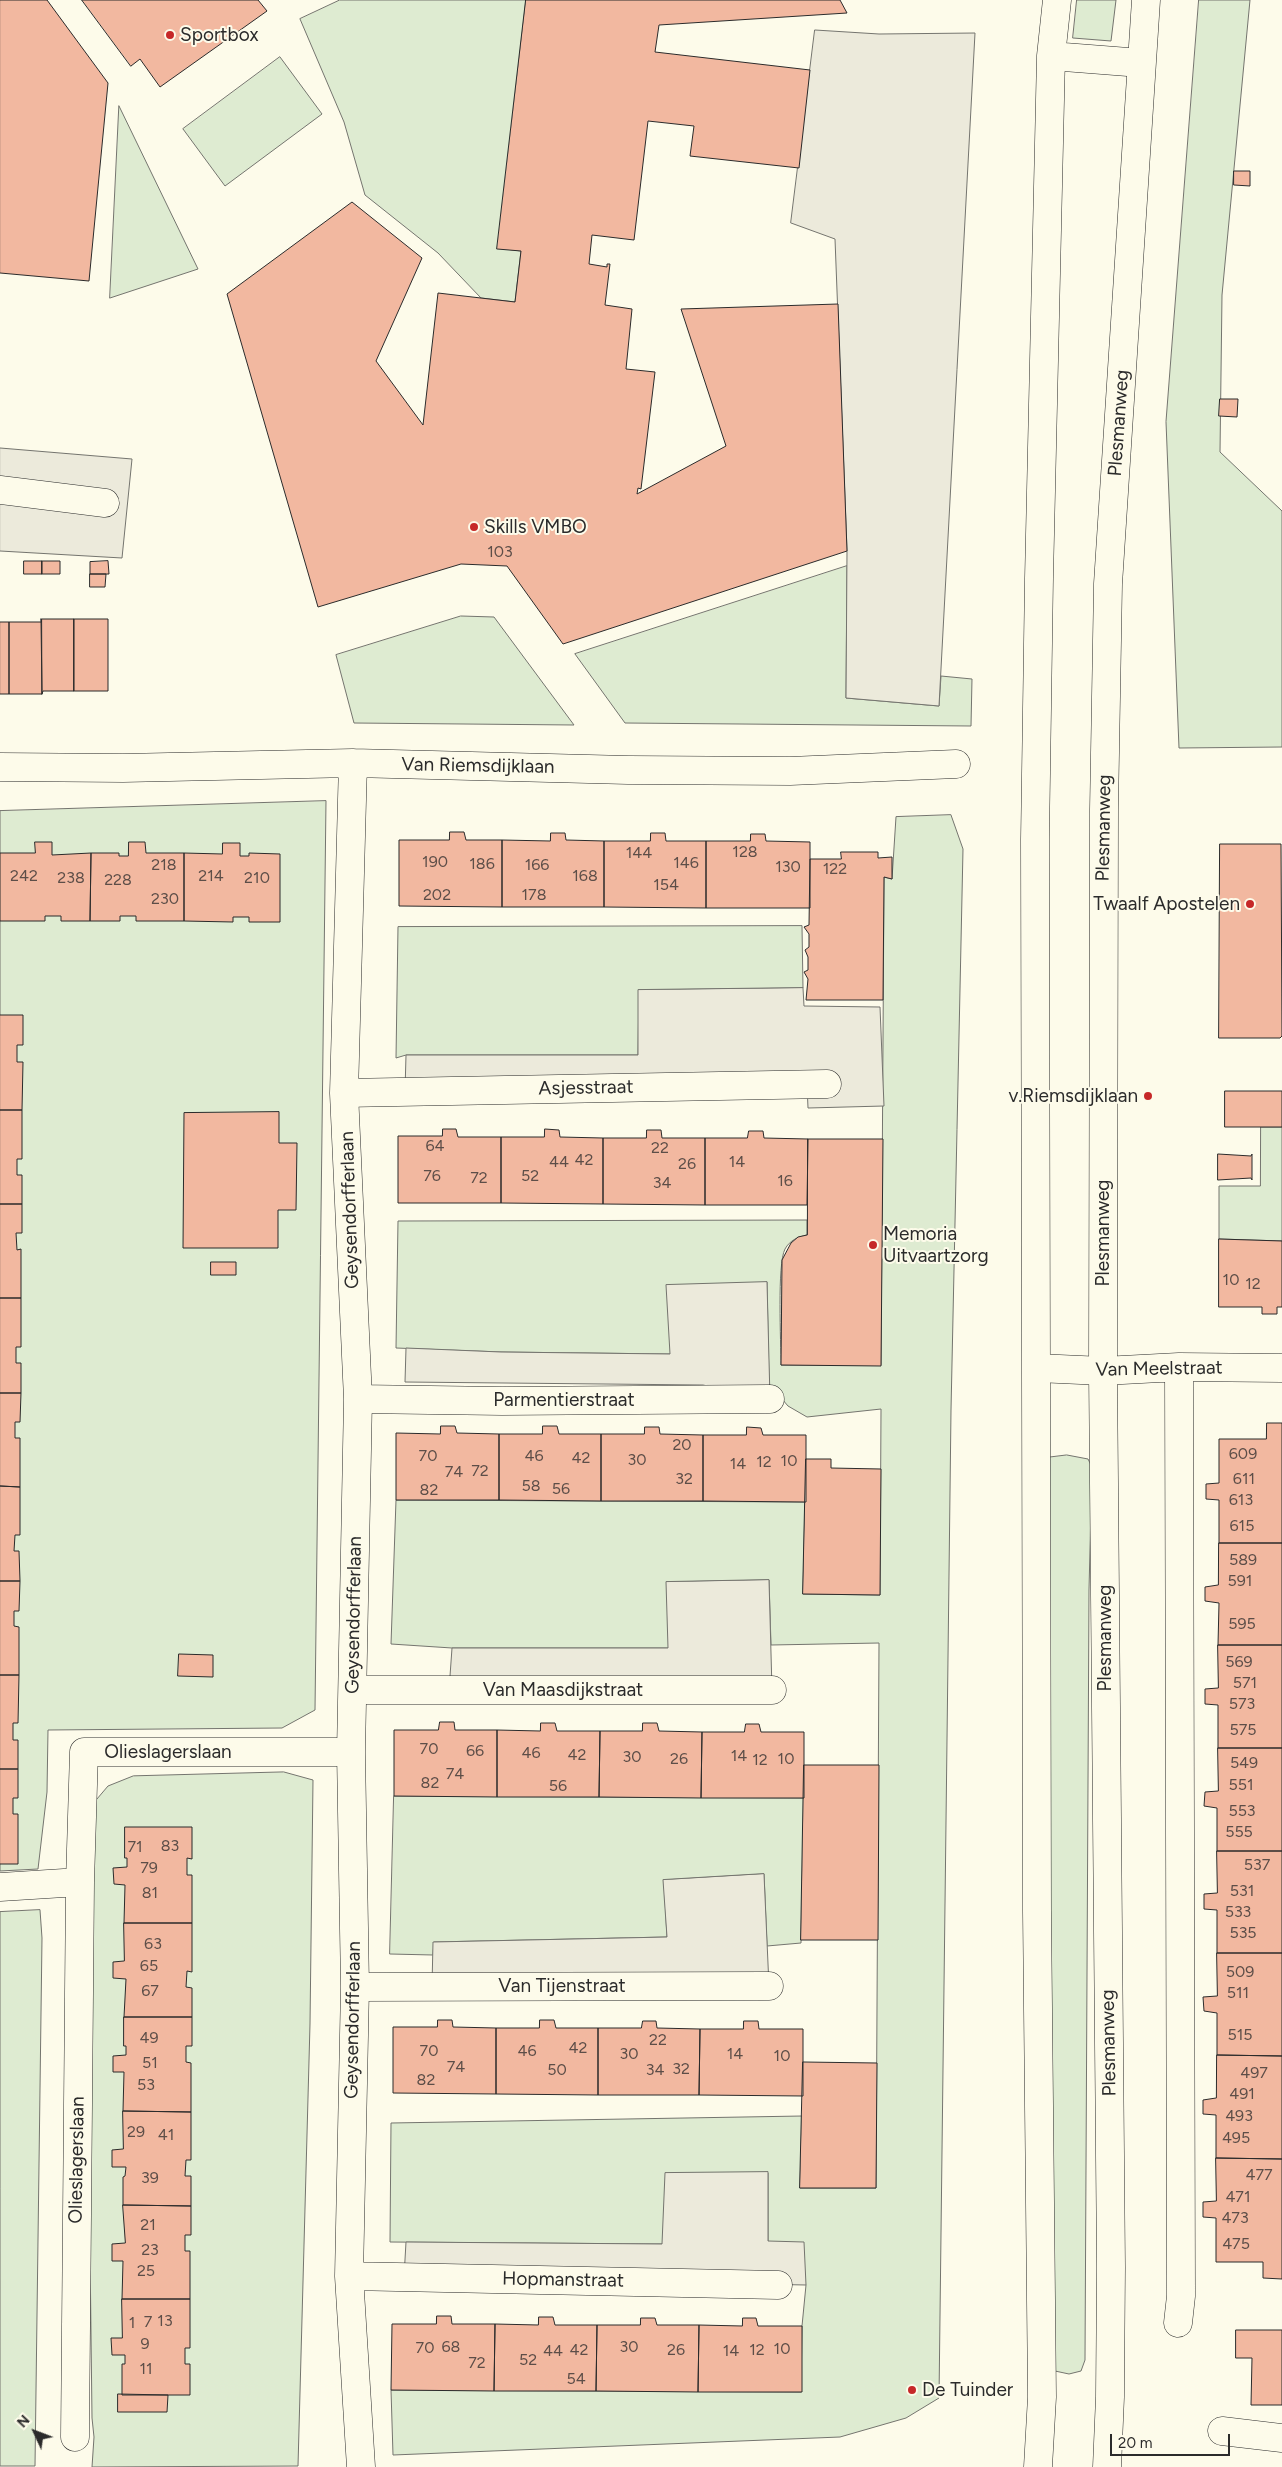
<!DOCTYPE html>
<html>
<head>
<meta charset="utf-8">
<style>
  body { margin:0 }
  #map { position:relative; width:1282px; height:2467px; overflow:hidden; background:#fdfbea; font-family:Figtree,sans-serif }
  canvas { display:block }
  .north { position:absolute; left:10px; top:2407px; width:50px; height:50px; -webkit-text-stroke:4px #fdfbea; paint-order:stroke; rotate:313deg; font-size:14px; font-weight:700; line-height:20px; text-align:center; color:#2b2b2b }
  .north::after { content:''; display:block; margin:auto; width:18px; height:22px; background:#2b2b2b; clip-path:polygon(50% 0,100% 100%,50% 72%,0 100%) }
  .scale { position:absolute; left:1110px; top:2434px; width:120px; height:22px; box-sizing:border-box; border:2px solid #2b2b2b; border-top:0; padding-left:6px; font-size:15px; line-height:18px; white-space:nowrap; color:#2b2b2b; -webkit-text-stroke:4px #fdfbea; paint-order:stroke }
</style>
</head>
<body>
<div id="map">
<canvas width="1282" height="2467"></canvas>
<div class="north">N</div>
<div class="scale">20 m</div>
</div>
<script>
const ctx = document.querySelector('canvas').getContext('2d');
ctx.lineJoin = 'round';
function fillPath(path, color) { ctx.fillStyle = color; ctx.fill(path, 'evenodd'); }
function trace(path, color, width, dash) { ctx.strokeStyle = color; ctx.lineWidth = width; ctx.lineCap = dash ? 'butt' : 'round'; ctx.setLineDash(dash || []); ctx.stroke(path); }
function write(font, color, halo, rows, align = 'center') {
  ctx.font = font + ' Figtree,sans-serif'; ctx.lineWidth = 4; ctx.setLineDash([]); ctx.textBaseline = 'middle'; ctx.strokeStyle = halo; ctx.fillStyle = color; for (const [text, x, y, turn = 0] of rows) {
    ctx.save(); ctx.translate(x, y); ctx.rotate((+turn || 0) * Math.PI / 180); ctx.textAlign = isNaN(turn) ? turn : align; if (halo) ctx.strokeText(text, 0, 0); ctx.fillText(text, 0, 0); ctx.restore();
  }
}
const green = new Path2D(`
  M 340,0 L 526,0 L 498,248 L 521,251 L 515,302 L 481,298 L 438,253 L 365,195 L 344,122 L 300,19 Z
  M 1077,0 L 1116,0 L 1111,41 L 1073,38 Z
  M 1199,0 L 1250,0 L 1222,295 L 1220,452 L 1282,511 L 1282,747 L 1179,748 L 1166,422 Z
  M 280,57 L 322,114 L 225,186 L 183,129 Z
  M 119,106 L 198,269 L 110,298 Z
  M 847,566 L 846,698 L 939,706 L 941,676 L 972,679 L 971,726 L 625,723 L 575,654 Z
  M 461,616 L 494,617 L 574,725 L 354,723 L 336,655 Z
  M 326,801 L 315,1710 L 282,1728 L 48,1730 L 47,1792 L 38,1869 L 0,1871 L 0,811 Z
  M 951,815 L 963,849 L 951,1410 L 939,2398 L 906,2418 L 840,2437 L 393,2455 L 391,2390 L 801,2392 L 802,2326 L 806,2285 L 768,2241 L 768,2173 L 662,2244 L 390,2242 L 391,2123 L 802,2116 L 800,2188 L 876,2188 L 879,1643 L 771,1645 L 769,1580 L 667,1582 L 669,1648 L 452,1648 L 391,1644 L 396,1500 L 805,1502 L 803,1594 L 880,1595 L 881,1409 L 807,1417 L 788,1406 L 769,1384 L 767,1282 L 670,1354 L 501,1352 L 396,1348 L 398,1221 L 807,1220 L 807,1235 C 798,1237 790,1240 785,1249 C 777,1264 781,1343 781,1365 L 881,1365 L 884,877 L 892,879 L 896,817 Z
  M 802,926 L 803,988 L 639,990 L 638,1055 L 406,1055 L 396,1058 L 398,927 Z
  M 1261,1127 L 1282,1127 L 1282,1241 L 1219,1239 L 1219,1186 L 1260,1186 Z
  M 1067,1455 L 1088,1459 L 1092,1467 L 1089,1590 L 1085,2360 L 1081,2371 L 1069,2374 L 1055,2371 L 1045,1458 Z
  M 284,1772 L 313,1780 L 310,2024 L 298,2466 L 92,2467 L 94,2437 L 92,2418 L 85,1829 L 91,1806 L 108,1786 L 133,1776 Z
  M 394,1796 L 804,1798 L 801,1943 L 767,1946 L 764,1874 L 664,1880 L 667,1937 L 434,1942 L 433,1955 L 390,1954 Z
  M 40,1910 L 42,1938 L 35,2466 L 0,2466 L 0,1912 Z`);
fillPath(green, '#deebd1');
trace(green, '#74746e', 1);
const parking = new Path2D(`
  M 815,30 L 879,34 L 975,33 L 939,706 L 846,698 L 847,551 L 835,239 L 791,223 Z
  M 0,448 L 132,459 L 122,558 L 0,551 Z
  M 803,988 L 804,1006 L 880,1007 L 884,1106 L 808,1108 L 807,1085 L 405,1091 L 406,1055 L 638,1055 L 638,990 Z
  M 767,1282 L 770,1399 L 703,1385 L 405,1382 L 406,1348 L 501,1352 L 670,1354 L 666,1285 Z
  M 769,1580 L 772,1690 L 449,1690 L 452,1648 L 668,1648 L 666,1582 Z
  M 764,1874 L 769,1986 L 432,1986 L 433,1942 L 667,1937 L 663,1880 Z
  M 768,2172 L 768,2241 L 804,2242 L 806,2285 L 404,2277 L 406,2242 L 662,2244 L 665,2173 Z`);
fillPath(parking, '#eceadb');
trace(parking, '#74746e', 1);
const building = new Path2D(`
  M 0,0 L 47,0 L 108,83 L 89,281 L 0,273 Z
  M 82,0 L 258,0 L 267,11 L 160,87 L 140,59 L 131,66 Z
  M 526,0 L 840,0 L 847,13 L 659,25 L 655,52 L 810,70 L 799,168 L 690,156 L 694,126 L 648,121 L 634,240 L 592,235 L 589,264 L 607,267 L 607,264 L 610,264 L 605,305 L 632,309 L 626,369 L 655,372 L 641,489 L 638,488 L 637,494 L 726,446 L 681,309 L 838,304 L 847,551 L 563,644 L 507,566 L 461,564 L 318,607 L 227,294 L 352,202 L 422,258 L 376,361 L 423,425 L 438,293 L 515,302 L 521,251 L 497,249 Z
  M 1234,171 L 1250,171 L 1250,186 L 1234,185 Z
  M 1220,399 L 1238,399 L 1237,417 L 1219,416 Z
  M 24,561 L 42,561 L 42,574 L 24,574 Z
  M 42,561 L 60,561 L 60,574 L 42,574 Z
  M 108,561 L 109,574 L 90,574 L 90,562 Z
  M 90,574 L 106,574 L 105,587 L 90,587 Z
  M 41,619 L 42,694 L 9,694 L 9,622 L 41,622 Z
  M 42,619 L 74,619 L 74,691 L 43,691 L 42,694 Z
  M 74,619 L 108,619 L 108,691 L 74,691 Z
  M 0,622 L 9,622 L 9,694 L 0,694 Z
  M 450,832 L 464,832 L 466,840 L 502,840 L 502,907 L 399,906 L 399,840 L 449,840 Z
  M 551,833 L 565,833 L 566,840 L 604,841 L 604,907 L 502,907 L 502,840 L 550,841 Z
  M 651,833 L 665,833 L 666,841 L 706,841 L 706,908 L 604,907 L 604,841 L 650,841 Z
  M 751,834 L 765,834 L 766,841 L 810,842 L 810,908 L 706,908 L 706,841 L 750,841 Z
  M 35,842 L 52,842 L 52,855 L 91,853 L 90,921 L 61,921 L 61,916 L 45,916 L 45,921 L 0,921 L 0,853 L 35,853 Z
  M 129,842 L 145,842 L 146,853 L 184,853 L 184,921 L 136,921 L 136,916 L 120,916 L 120,921 L 90,921 L 91,853 L 119,853 L 119,856 L 128,856 Z
  M 223,843 L 240,843 L 240,856 L 249,856 L 249,853 L 280,854 L 280,922 L 249,922 L 249,917 L 233,917 L 233,922 L 184,921 L 184,853 L 222,854 Z
  M 1220,844 L 1281,844 L 1282,1036 L 1280,1038 L 1219,1038 Z
  M 841,852 L 878,852 L 878,858 L 892,857 L 892,879 L 884,877 L 883,1000 L 806,1000 L 808,979 L 804,972 L 808,970 L 808,957 L 805,950 L 809,947 L 809,934 L 804,927 L 809,925 L 810,859 L 841,859 Z
  M 0,1015 L 23,1015 L 23,1045 L 17,1045 L 17,1062 L 23,1062 L 22,1110 L 0,1110 Z
  M 1225,1091 L 1282,1091 L 1282,1127 L 1225,1127 Z
  M 0,1110 L 22,1110 L 22,1159 L 17,1159 L 17,1175 L 22,1175 L 22,1204 L 0,1204 Z
  M 279,1112 L 279,1143 L 297,1143 L 296,1210 L 278,1210 L 278,1248 L 183,1248 L 184,1113 Z
  M 443,1129 L 456,1129 L 458,1137 L 501,1137 L 501,1203 L 398,1203 L 398,1136 L 442,1136 Z
  M 545,1129 L 559,1130 L 560,1137 L 603,1138 L 603,1204 L 501,1203 L 501,1137 L 544,1137 Z
  M 647,1130 L 661,1130 L 662,1138 L 705,1138 L 705,1205 L 603,1204 L 603,1138 L 646,1138 Z
  M 749,1131 L 763,1131 L 764,1138 L 808,1139 L 807,1205 L 705,1205 L 705,1138 L 747,1138 Z
  M 808,1139 L 883,1139 L 881,1366 L 781,1365 L 782,1260 L 791,1243 L 798,1237 L 807,1235 Z
  M 1218,1154 L 1251,1156 L 1252,1154 L 1252,1180 L 1251,1178 L 1218,1180 Z
  M 0,1204 L 22,1204 L 22,1233 L 16,1233 L 17,1250 L 21,1249 L 21,1298 L 0,1298 Z
  M 1219,1239 L 1282,1241 L 1282,1307 L 1277,1307 L 1277,1314 L 1262,1314 L 1262,1307 L 1219,1307 Z
  M 211,1262 L 236,1262 L 236,1275 L 211,1275 Z
  M 0,1298 L 21,1298 L 21,1347 L 16,1347 L 16,1363 L 21,1363 L 21,1393 L 0,1393 Z
  M 0,1393 L 21,1393 L 20,1422 L 15,1422 L 15,1438 L 20,1438 L 20,1487 L 0,1486 Z
  M 1267,1423 L 1282,1423 L 1282,1543 L 1219,1543 L 1219,1500 L 1206,1499 L 1206,1484 L 1219,1483 L 1219,1439 L 1266,1439 Z
  M 441,1426 L 455,1426 L 457,1433 L 499,1434 L 499,1500 L 396,1500 L 396,1433 L 440,1434 Z
  M 543,1426 L 557,1426 L 559,1434 L 601,1434 L 601,1501 L 499,1500 L 499,1434 L 542,1434 Z
  M 645,1427 L 659,1427 L 660,1434 L 703,1435 L 703,1501 L 601,1501 L 601,1434 L 644,1434 Z
  M 747,1427 L 761,1428 L 763,1435 L 806,1435 L 806,1502 L 703,1501 L 703,1435 L 746,1435 Z
  M 806,1459 L 831,1459 L 831,1468 L 881,1469 L 880,1595 L 803,1594 Z
  M 0,1486 L 20,1487 L 20,1535 L 15,1535 L 14,1551 L 19,1551 L 20,1581 L 0,1581 Z
  M 1219,1543 L 1282,1543 L 1282,1645 L 1218,1645 L 1219,1603 L 1205,1601 L 1205,1587 L 1218,1585 Z
  M 0,1581 L 20,1581 L 19,1611 L 14,1611 L 14,1626 L 19,1627 L 19,1675 L 0,1675 Z
  M 1218,1645 L 1282,1645 L 1282,1748 L 1218,1748 L 1218,1705 L 1205,1704 L 1205,1689 L 1218,1688 Z
  M 179,1654 L 213,1655 L 213,1677 L 178,1676 Z
  M 0,1675 L 19,1675 L 18,1723 L 13,1723 L 13,1740 L 18,1740 L 18,1769 L 0,1769 Z
  M 440,1722 L 454,1722 L 455,1730 L 497,1730 L 497,1797 L 394,1796 L 394,1730 L 438,1730 Z
  M 541,1723 L 555,1723 L 557,1731 L 600,1731 L 599,1797 L 497,1797 L 497,1730 L 540,1731 Z
  M 643,1723 L 657,1723 L 659,1731 L 702,1732 L 701,1798 L 599,1797 L 600,1731 L 642,1731 Z
  M 746,1724 L 759,1724 L 761,1732 L 804,1732 L 804,1798 L 701,1798 L 702,1732 L 744,1732 Z
  M 1218,1748 L 1282,1748 L 1282,1851 L 1217,1851 L 1217,1808 L 1204,1806 L 1205,1792 L 1218,1791 Z
  M 804,1765 L 879,1765 L 878,1940 L 801,1940 Z
  M 0,1769 L 18,1769 L 18,1798 L 13,1798 L 13,1814 L 18,1814 L 18,1864 L 0,1864 Z
  M 125,1827 L 192,1827 L 192,1859 L 187,1858 L 187,1875 L 192,1875 L 192,1923 L 124,1923 L 125,1885 L 114,1884 L 113,1868 L 127,1867 L 127,1858 L 125,1858 Z
  M 1217,1851 L 1282,1851 L 1282,1953 L 1217,1953 L 1217,1910 L 1204,1909 L 1204,1894 L 1217,1893 Z
  M 124,1923 L 192,1923 L 192,1972 L 187,1971 L 186,1987 L 192,1988 L 192,2017 L 124,2017 L 126,1979 L 113,1978 L 113,1962 L 124,1961 Z
  M 1217,1953 L 1282,1953 L 1282,2056 L 1217,2055 L 1217,2013 L 1204,2011 L 1203,1997 L 1217,1996 Z
  M 124,2017 L 192,2017 L 192,2046 L 186,2046 L 186,2062 L 191,2063 L 191,2112 L 123,2111 L 124,2072 L 113,2072 L 113,2056 L 126,2055 L 126,2046 L 124,2046 Z
  M 438,2020 L 452,2020 L 453,2027 L 496,2028 L 496,2094 L 393,2093 L 393,2027 L 437,2027 Z
  M 540,2020 L 554,2020 L 556,2028 L 598,2028 L 598,2095 L 496,2094 L 496,2028 L 539,2028 Z
  M 643,2021 L 656,2021 L 657,2028 L 700,2029 L 699,2095 L 598,2095 L 598,2028 L 641,2028 Z
  M 744,2021 L 758,2021 L 759,2029 L 803,2029 L 803,2096 L 699,2095 L 700,2029 L 743,2029 Z
  M 1217,2055 L 1282,2056 L 1282,2159 L 1216,2158 L 1216,2115 L 1203,2114 L 1203,2100 L 1216,2098 Z
  M 803,2062 L 877,2063 L 876,2188 L 800,2188 Z
  M 123,2111 L 191,2112 L 191,2160 L 186,2160 L 185,2176 L 191,2176 L 191,2206 L 123,2205 L 123,2177 L 125,2176 L 126,2167 L 112,2167 L 112,2150 L 123,2149 Z
  M 1216,2158 L 1282,2159 L 1282,2279 L 1263,2278 L 1263,2262 L 1216,2262 L 1216,2218 L 1203,2217 L 1203,2202 L 1216,2201 Z
  M 123,2205 L 191,2206 L 191,2235 L 185,2235 L 185,2251 L 190,2251 L 190,2299 L 122,2299 L 123,2261 L 112,2261 L 112,2244 L 125,2243 Z
  M 122,2299 L 190,2299 L 190,2348 L 185,2348 L 185,2364 L 190,2364 L 190,2395 L 122,2395 L 122,2364 L 125,2364 L 125,2355 L 112,2355 L 111,2338 L 122,2338 Z
  M 437,2316 L 451,2316 L 452,2324 L 495,2324 L 494,2391 L 391,2390 L 392,2324 L 436,2324 Z
  M 539,2317 L 553,2317 L 555,2325 L 597,2325 L 596,2391 L 494,2391 L 495,2324 L 538,2325 Z
  M 641,2318 L 655,2318 L 657,2325 L 699,2325 L 698,2392 L 596,2391 L 597,2325 L 640,2325 Z
  M 743,2318 L 756,2318 L 758,2326 L 802,2326 L 802,2392 L 698,2392 L 699,2325 L 742,2326 Z
  M 1236,2330 L 1282,2330 L 1282,2405 L 1251,2405 L 1252,2358 L 1236,2358 Z
  M 118,2394 L 168,2395 L 167,2412 L 118,2412 Z`);
fillPath(building, '#f2b8a0');
trace(building, '#2b2b2b', 1);
const minor = new Path2D(`
  M 0,490 L 105,503
  M 353,763 L 344,1093 L 358,1399 L 351,1752 L 355,1987 L 349,2276 L 361,2467
  M 0,767 L 123,768 L 353,763 L 628,770 L 790,771 L 956,764
  M 344,1093 L 827,1084
  M 1037,1368 L 1103,1371 L 1179,1367 L 1282,1368
  M 358,1399 L 502,1401 L 770,1399
  M 353,1690 L 772,1690
  M 0,1887 L 80,1882
  M 355,1987 L 769,1986
  M 349,2276 L 778,2285
  M 1178,2323 L 1181,2296 L 1179,1367
  M 1222,2431 L 1282,2438
  M 75,2437 L 80,1882 L 84,1752 L 351,1752`);
const major = new Path2D(`
  M 1051,56 L 1141,63
  M 1038,2467 L 1042,2397 L 1037,1911 L 1035,839 L 1039,578 L 1051,56 L 1057,0
  M 1107,2467 L 1110,2397 L 1111,2267 L 1103,1371 L 1104,809 L 1108,584 L 1146,0`);
trace(minor, '#2b2b2b', 29);
trace(major, '#2b2b2b', 29);
trace(minor, '#fdfbea', 28);
trace(major, '#fdfbea', 28);
for (const [x, y, r, color] of [
  [170,35,5,"#c62828"],
  [474,527,5,"#c62828"],
  [1250,904,5,"#c62828"],
  [1148,1096,5,"#c62828"],
  [873,1245,5,"#c62828"],
  [912,2390,5,"#c62828"]
]) { const dot = new Path2D(); dot.arc(x, y, r, 0, 2 * Math.PI); ctx.fillStyle = color; ctx.fill(dot); trace(dot, '#fdfbea', 2); }
write('16px', '#5d4e48', null, [
  ["103",500,552],
  ["128",745,852],
  ["144",639,853],
  ["190",435,862],
  ["146",686,863],
  ["186",482,864],
  ["218",164,865],
  ["166",537,865],
  ["130",788,867],
  ["122",835,869],
  ["242",24,876],
  ["214",211,876],
  ["168",585,876],
  ["238",71,878],
  ["210",257,878],
  ["228",118,880],
  ["154",666,885],
  ["202",437,895],
  ["178",534,895],
  ["230",165,899],
  ["64",435,1146],
  ["22",660,1148],
  ["42",584,1160],
  ["44",559,1162],
  ["14",737,1162],
  ["26",687,1164],
  ["76",432,1176],
  ["52",530,1176],
  ["72",479,1178],
  ["16",785,1181],
  ["34",662,1183],
  ["10",1231,1280],
  ["12",1253,1284],
  ["20",682,1445],
  ["609",1243,1454],
  ["70",428,1456],
  ["46",534,1456],
  ["42",581,1458],
  ["30",637,1460],
  ["10",789,1461],
  ["12",764,1462],
  ["14",738,1464],
  ["72",480,1471],
  ["74",454,1472],
  ["32",684,1479],
  ["611",1244,1479],
  ["58",531,1486],
  ["56",561,1489],
  ["82",429,1490],
  ["613",1241,1500],
  ["615",1242,1526],
  ["589",1243,1560],
  ["591",1240,1581],
  ["595",1242,1624],
  ["569",1239,1662],
  ["571",1245,1683],
  ["573",1242,1704],
  ["575",1243,1730],
  ["70",429,1749],
  ["66",475,1751],
  ["46",531,1753],
  ["42",577,1755],
  ["14",739,1756],
  ["30",632,1757],
  ["26",679,1759],
  ["10",786,1759],
  ["12",760,1760],
  ["549",1244,1763],
  ["74",455,1774],
  ["82",430,1783],
  ["551",1241,1785],
  ["56",558,1786],
  ["553",1242,1811],
  ["555",1239,1832],
  ["83",170,1846],
  ["71",135,1847],
  ["537",1257,1865],
  ["79",149,1868],
  ["531",1242,1891],
  ["81",150,1893],
  ["533",1238,1912],
  ["535",1243,1933],
  ["63",153,1944],
  ["65",149,1966],
  ["509",1240,1972],
  ["67",150,1991],
  ["511",1238,1993],
  ["515",1240,2035],
  ["49",149,2038],
  ["22",658,2040],
  ["42",578,2048],
  ["70",429,2051],
  ["46",527,2051],
  ["30",629,2054],
  ["14",735,2054],
  ["10",782,2056],
  ["51",150,2063],
  ["74",456,2067],
  ["32",681,2069],
  ["50",557,2070],
  ["34",655,2070],
  ["497",1254,2073],
  ["82",426,2080],
  ["53",146,2085],
  ["491",1242,2094],
  ["493",1239,2116],
  ["29",136,2132],
  ["41",166,2135],
  ["495",1236,2138],
  ["477",1259,2175],
  ["39",150,2178],
  ["471",1238,2197],
  ["473",1235,2218],
  ["21",148,2225],
  ["475",1236,2244],
  ["23",150,2250],
  ["25",146,2271],
  ["13",165,2321],
  ["7",148,2322],
  ["1",132,2323],
  ["9",145,2344],
  ["68",451,2347],
  ["30",629,2347],
  ["70",425,2348],
  ["10",782,2349],
  ["42",579,2350],
  ["26",676,2350],
  ["12",757,2350],
  ["44",553,2351],
  ["14",731,2351],
  ["52",528,2360],
  ["72",477,2363],
  ["11",146,2369],
  ["54",576,2379]
]);
write('19px', '#2b2b2b', '#fdfbea', [
  ["Sportbox",180,35],
  ["Skills VMBO",484,527],
  ["Twaalf Apostelen",1240,904,"right"],
  ["v.Riemsdijklaan",1138,1096,"right"],
  ["Memoria",883,1234],
  ["Uitvaartzorg",883,1256],
  ["De Tuinder",922,2390]
], 'left');
write('19px', '#2b2b2b', '#fdfbea', [
  ["Plesmanweg",1119,423,-86],
  ["Van Riemsdijklaan",478,766,1],
  ["Plesmanweg",1104,828,-89],
  ["Asjesstraat",586,1088,-1],
  ["Geysendorfferlaan",350,1210,-92],
  ["Plesmanweg",1103,1233,-90],
  ["Van Meelstraat",1159,1369,-1],
  ["Parmentierstraat",564,1400],
  ["Geysendorfferlaan",354,1615,-89],
  ["Plesmanweg",1105,1638,-90],
  ["Van Maasdijkstraat",563,1690],
  ["Olieslagerslaan",168,1752],
  ["Van Tijenstraat",562,1986],
  ["Geysendorfferlaan",353,2020,-89],
  ["Plesmanweg",1109,2043,-91],
  ["Olieslagerslaan",77,2160,-89],
  ["Hopmanstraat",563,2280,1]
]);
</script>
</body>
</html>
